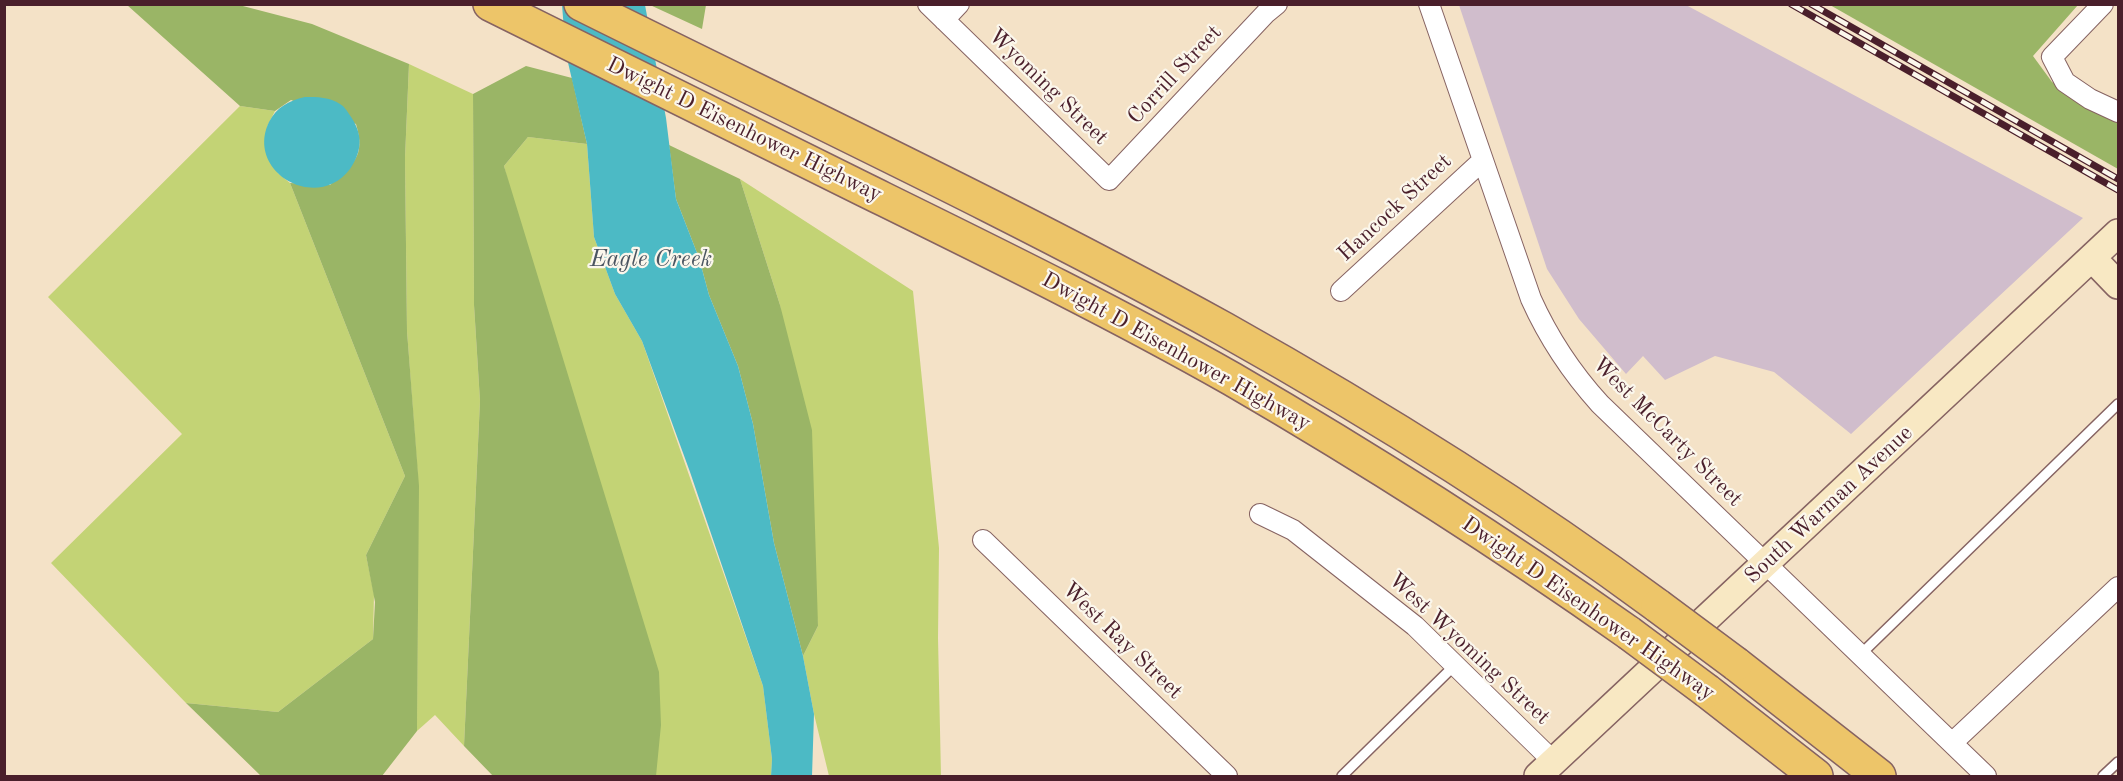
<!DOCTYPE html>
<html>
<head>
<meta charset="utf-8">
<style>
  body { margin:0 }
  #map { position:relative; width:2123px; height:781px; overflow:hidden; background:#f4e2c7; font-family:"Old Standard TT",serif }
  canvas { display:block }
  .frame { position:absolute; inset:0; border:6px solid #4a1f2b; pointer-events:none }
</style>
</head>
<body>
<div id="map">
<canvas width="2123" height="781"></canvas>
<div class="frame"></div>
</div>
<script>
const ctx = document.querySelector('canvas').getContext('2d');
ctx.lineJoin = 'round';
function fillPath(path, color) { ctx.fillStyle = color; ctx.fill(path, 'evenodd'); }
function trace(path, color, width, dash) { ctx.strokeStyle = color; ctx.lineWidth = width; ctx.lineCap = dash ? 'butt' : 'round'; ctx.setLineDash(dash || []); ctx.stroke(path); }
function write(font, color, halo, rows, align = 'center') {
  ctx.font = font + ' "Old Standard TT",serif'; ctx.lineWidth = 4.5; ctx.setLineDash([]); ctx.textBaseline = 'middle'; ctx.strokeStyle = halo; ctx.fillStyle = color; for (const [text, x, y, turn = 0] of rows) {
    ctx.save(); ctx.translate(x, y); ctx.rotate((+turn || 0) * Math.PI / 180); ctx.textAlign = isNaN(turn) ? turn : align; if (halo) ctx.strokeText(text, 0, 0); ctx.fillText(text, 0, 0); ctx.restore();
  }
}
fillPath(new Path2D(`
  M 1459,5 L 1686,5 L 2083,218 L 1851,434 L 1774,372 L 1715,356 L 1665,380 L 1643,356 L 1626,374 L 1579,319 L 1547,269 Z`), '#d0bdcc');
fillPath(new Path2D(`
  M 409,64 L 473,94 L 474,305 L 480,401 L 464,746 L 435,715 L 417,731 L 418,479 L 407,331 L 405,158 Z
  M 240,106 L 275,111 L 267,127 L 278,173 L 290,183 L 405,476 L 366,555 L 374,594 L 373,639 L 278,712 L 186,703 L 51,563 L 182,434 L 48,297 Z
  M 528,137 L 587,144 L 594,237 L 615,294 L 642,341 L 763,686 L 772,759 L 771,776 L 655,776 L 504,166 Z
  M 740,179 L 913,291 L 939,548 L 938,638 L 941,776 L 829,776 L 814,714 L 803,656 L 818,626 L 780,305 Z`), '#c3d375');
fillPath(new Path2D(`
  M 127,5 L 239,5 L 312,24 L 409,64 L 405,158 L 407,331 L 419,486 L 417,731 L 382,776 L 261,776 L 186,703 L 278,712 L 373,639 L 375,602 L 366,555 L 405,476 L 290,183 L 330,185 C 353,163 366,158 356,124 L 291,100 L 275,111 L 240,106 Z
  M 650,5 L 706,5 L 702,29 Z
  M 1830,5 L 2078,5 L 2033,56 L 2052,82 L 2118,123 L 2118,169 Z
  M 526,66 L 572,78 L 587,144 L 528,137 L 504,166 L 659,672 L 661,725 L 656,776 L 493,776 L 464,746 L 480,401 L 474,305 L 473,94 Z
  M 669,145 L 740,179 L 780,305 L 812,430 L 818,626 L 803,656 L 774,543 L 753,424 L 738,366 L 709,295 L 699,258 L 676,199 Z`), '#9ab566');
fillPath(new Path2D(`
  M 562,5 L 645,5 L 666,118 L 676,199 L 699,258 L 709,295 L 738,366 L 753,424 L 774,543 L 803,656 L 814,714 L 812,776 L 771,776 L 772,759 L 763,686 L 690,472 L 642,341 L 615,294 L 594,237 L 587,144 L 566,54 Z
  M 305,97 C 317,97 330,97 340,104 C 344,106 347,111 349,114 C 363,133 363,150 350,169 C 317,213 245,172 269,122 C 277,107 288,101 305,97 Z`), '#4cbac5');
const lane = new Path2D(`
  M 1860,655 L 2118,404
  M 1342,776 L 1455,665
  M 2103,776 L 2118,762`);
const street = new Path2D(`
  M 928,4 L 1109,180 L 1266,13 L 1277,4
  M 1429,4 L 1531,299 C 1549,339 1571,372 1600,404 L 1986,776
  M 2103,4 L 2052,57 L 2065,82 L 2090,99 L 2118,112
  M 944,20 L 959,4
  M 1341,291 L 1482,161
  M 1260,514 L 1293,530 L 1415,626 L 1554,762
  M 983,540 L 1227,776
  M 1952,743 L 2118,587`);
const secondary = new Path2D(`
  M 2092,258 L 2118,285
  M 1538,776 L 2118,233`);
const highway = new Path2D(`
  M 490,4 C 615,66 740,128 865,190 C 989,251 1112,311 1232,379 C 1368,458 1500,542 1629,633
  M 581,4 C 796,111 1014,213 1224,329 C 1374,413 1520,504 1658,606
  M 1736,664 L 1879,776
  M 1707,691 L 1816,776`);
trace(lane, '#866362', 12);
trace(street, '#866362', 22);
trace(secondary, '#866362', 30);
trace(highway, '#866362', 36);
trace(lane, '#fff', 9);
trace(street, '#fff', 20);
trace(secondary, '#f8e8c3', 27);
trace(highway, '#edc569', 33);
const rail = new Path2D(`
  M 1791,4 L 2118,190
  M 1811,4 L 2118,179`);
trace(rail, '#4a1f2b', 7);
trace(rail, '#fbf7ec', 4.5, [14]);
const highwayBridge = new Path2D(`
  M 1658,606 L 1736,664
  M 1629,633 L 1707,691`);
trace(highwayBridge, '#866362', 36, []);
trace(highwayBridge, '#edc569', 33);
write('22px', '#4a1f2b', '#fbf7ec', [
  ["Corrill Street",1175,75,-47],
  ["Wyoming Street",1048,87,44],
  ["Dwight D Eisenhower Highway",744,130,26],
  ["Hancock Street",1395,208,-43],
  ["Dwight D Eisenhower Highway",1176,352,29],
  ["West McCarty Street",1667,432,45],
  ["South Warman Avenue",1829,505,-43],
  ["Dwight D Eisenhower Highway",1588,609,35],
  ["West Ray Street",1122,641,44],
  ["West Wyoming Street",1469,649,43]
]);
write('italic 24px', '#4b5561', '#fbf7ec', [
  ["Eagle Creek",651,260]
]);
</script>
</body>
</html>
